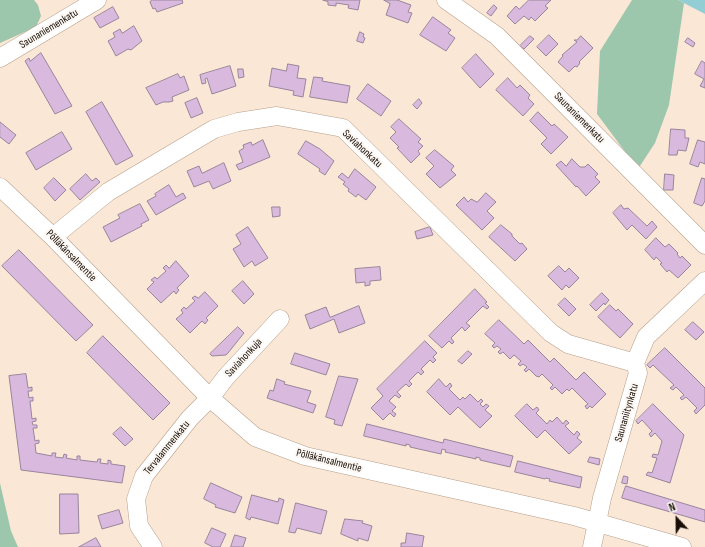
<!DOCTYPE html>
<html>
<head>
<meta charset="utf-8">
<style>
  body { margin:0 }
  #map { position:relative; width:705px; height:547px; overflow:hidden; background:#fbe7d5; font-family:"Sofia Sans Condensed",sans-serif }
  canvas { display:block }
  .north { position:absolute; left:657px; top:499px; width:40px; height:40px; -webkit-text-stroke:3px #fcf7f3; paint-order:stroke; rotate:338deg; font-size:11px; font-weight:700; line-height:16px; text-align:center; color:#170f07 }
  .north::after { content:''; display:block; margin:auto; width:14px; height:18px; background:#170f07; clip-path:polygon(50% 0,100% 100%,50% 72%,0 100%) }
</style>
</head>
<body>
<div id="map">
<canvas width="705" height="547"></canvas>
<div class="north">N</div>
</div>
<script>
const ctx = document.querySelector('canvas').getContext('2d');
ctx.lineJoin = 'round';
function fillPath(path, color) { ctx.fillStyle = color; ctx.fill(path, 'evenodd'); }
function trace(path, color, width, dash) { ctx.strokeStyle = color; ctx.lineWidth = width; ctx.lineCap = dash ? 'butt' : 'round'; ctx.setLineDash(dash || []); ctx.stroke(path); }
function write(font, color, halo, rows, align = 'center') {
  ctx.font = font + ' "Sofia Sans Condensed",sans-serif'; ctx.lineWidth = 4; ctx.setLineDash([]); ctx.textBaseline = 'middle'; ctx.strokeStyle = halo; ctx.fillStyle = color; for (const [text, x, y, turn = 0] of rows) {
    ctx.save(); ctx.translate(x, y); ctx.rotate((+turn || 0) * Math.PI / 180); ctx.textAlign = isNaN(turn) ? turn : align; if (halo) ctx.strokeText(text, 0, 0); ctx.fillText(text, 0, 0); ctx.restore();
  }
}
fillPath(new Path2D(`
  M 0,0 L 34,0 L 38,5 L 41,16 L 36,27 L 0,43 Z
  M 632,0 L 678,0 L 684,3 L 669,105 L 655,143 L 638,169 L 597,114 L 600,51 Z
  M 0,483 L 11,531 L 18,547 L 0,547 Z`), '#9dc7ac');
fillPath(new Path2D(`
  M 678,0 L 705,0 L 705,14 Z`), '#94ced5');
const building = new Path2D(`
  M 153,0 L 182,0 L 183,3 L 157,12 L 155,8 L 153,9 L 150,2 Z
  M 323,0 L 360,0 L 358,10 L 348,8 L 349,5 L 336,3 L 336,6 L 328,5 L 328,2 Z
  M 384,0 L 397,0 L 411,5 L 408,12 L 412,13 L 408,23 L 386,15 L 390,4 Z
  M 529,0 L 551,0 L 545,6 L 548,8 L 535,21 L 531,17 L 529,20 L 524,16 L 515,24 L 507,16 L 516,6 L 519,9 Z
  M 494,5 L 497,8 L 491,16 L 487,13 Z
  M 113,7 L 119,18 L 100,28 L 94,18 Z
  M 433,17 L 451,30 L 448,33 L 455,38 L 446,51 L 420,35 Z
  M 134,26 L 142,41 L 131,50 L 128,49 L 116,56 L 108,41 L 115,37 L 113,33 L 120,29 L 122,33 Z
  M 360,32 L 364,34 L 363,37 L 365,38 L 363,43 L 357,41 Z
  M 549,35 L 558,44 L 546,56 L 537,47 Z
  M 530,36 L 534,39 L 524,49 L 520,46 Z
  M 581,36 L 593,48 L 579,62 L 580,63 L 577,67 L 575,66 L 569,72 L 558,62 L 563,56 L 562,55 L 577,42 L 574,40 L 577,40 Z
  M 688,38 L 695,43 L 693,47 L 685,42 Z
  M 41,53 L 72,106 L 55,114 L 25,61 L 29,58 L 30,61 Z
  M 476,54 L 494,74 L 480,88 L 462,68 Z
  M 702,61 L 705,63 L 705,88 L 700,86 L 704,79 L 695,74 Z
  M 288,64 L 299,66 L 297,78 L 306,79 L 303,97 L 293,95 L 294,91 L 269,86 L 272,68 L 286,71 Z
  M 230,66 L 236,86 L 212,94 L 207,78 L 205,79 L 206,83 L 202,84 L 200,75 Z
  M 238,69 L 243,69 L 244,77 L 239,78 Z
  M 178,74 L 180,78 L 184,76 L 189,90 L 172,97 L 173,101 L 169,102 L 163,102 L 156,105 L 146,88 Z
  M 314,77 L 323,78 L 322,81 L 350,86 L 347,103 L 310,97 Z
  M 508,78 L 517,88 L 520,85 L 530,95 L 528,98 L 534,104 L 523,116 L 496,90 Z
  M 368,84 L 391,101 L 381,116 L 357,99 Z
  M 197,98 L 203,113 L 191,118 L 185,103 Z
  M 419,99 L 422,103 L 417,109 L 413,105 Z
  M 102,102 L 133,156 L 116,165 L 86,112 Z
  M 538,112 L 552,126 L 554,124 L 568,137 L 551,154 L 541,144 L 547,138 L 530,121 Z
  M 399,119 L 421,139 L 418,142 L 423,146 L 418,151 L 420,154 L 411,163 L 397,148 L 399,147 L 390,138 L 396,132 L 391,127 Z
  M 0,122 L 16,135 L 9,144 L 0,137 Z
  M 671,129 L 685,130 L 685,138 L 689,138 L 686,151 L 678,150 L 677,155 L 669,155 Z
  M 62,132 L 72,149 L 36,170 L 26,153 Z
  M 263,140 L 270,157 L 239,170 L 236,165 L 243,162 L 239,151 L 244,148 L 243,145 L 251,142 L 252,145 Z
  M 698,140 L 705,142 L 705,164 L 700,162 L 698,167 L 690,164 Z
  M 306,141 L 320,149 L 334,161 L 325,175 L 319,171 L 320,169 L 298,154 Z
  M 435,150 L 454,166 L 451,170 L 456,175 L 440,188 L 426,174 L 434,166 L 426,158 Z
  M 572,159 L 580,167 L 585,167 L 588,164 L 598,174 L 595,177 L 600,182 L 586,196 L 577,186 L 576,187 L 556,165 L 561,161 L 566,166 Z
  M 224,163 L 231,181 L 213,189 L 209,181 L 194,187 L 187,171 L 199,166 L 202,173 Z
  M 355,169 L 376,187 L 366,200 L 358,194 L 356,197 L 348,191 L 349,189 L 343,184 L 345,182 L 338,177 L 342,173 L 348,178 Z
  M 86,174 L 92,181 L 96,178 L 100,182 L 80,200 L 70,189 Z
  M 665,174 L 674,175 L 673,190 L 664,190 Z
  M 54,178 L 66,190 L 55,201 L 44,188 Z
  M 702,178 L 705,179 L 705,201 L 702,206 L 694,203 Z
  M 169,185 L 176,197 L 183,193 L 186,198 L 156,215 L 147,201 L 156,196 L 155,194 Z
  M 486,193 L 496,202 L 487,211 L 494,218 L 482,230 L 456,205 L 464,197 L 468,202 L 471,199 L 477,202 Z
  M 140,204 L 149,220 L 141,224 L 142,226 L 111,242 L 103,227 L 120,218 L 118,215 Z
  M 621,205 L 624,209 L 628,208 L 647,226 L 652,221 L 657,227 L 646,239 L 632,225 L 627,230 L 613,213 Z
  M 272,207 L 280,207 L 280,216 L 273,217 Z
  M 501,225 L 512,234 L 512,236 L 520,244 L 522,243 L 527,249 L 515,261 L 489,237 Z
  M 248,227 L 268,258 L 255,266 L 252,261 L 244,267 L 233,249 L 241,244 L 236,235 Z
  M 430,227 L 433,235 L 417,239 L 415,232 Z
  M 656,238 L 665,247 L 669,244 L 678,253 L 677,254 L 680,258 L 682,256 L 691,265 L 678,278 L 669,270 L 667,272 L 660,264 L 662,263 L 656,257 L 654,260 L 645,250 Z
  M 19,250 L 93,325 L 76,341 L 2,266 Z
  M 176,261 L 189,276 L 177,288 L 179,290 L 176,294 L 174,291 L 161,303 L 147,289 L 154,282 L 151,280 L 155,277 L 157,279 L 166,271 L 163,268 L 166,265 L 169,268 Z
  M 559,266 L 565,272 L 569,268 L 579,278 L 569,288 L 566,285 L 562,290 L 548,276 Z
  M 380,267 L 381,280 L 370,281 L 370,285 L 365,286 L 365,282 L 356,283 L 355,269 Z
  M 243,281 L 254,294 L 244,304 L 232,291 Z
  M 475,289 L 487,302 L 485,303 L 489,307 L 487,309 L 483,306 L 466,323 L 470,326 L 465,331 L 462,327 L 451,338 L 454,342 L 452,344 L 449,341 L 442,348 L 429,336 Z
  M 205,292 L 218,306 L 206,318 L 208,320 L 205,324 L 202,321 L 190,333 L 176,319 L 183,313 L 181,310 L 184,307 L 186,309 L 195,301 L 192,298 L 195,296 L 198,298 Z
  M 602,293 L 609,300 L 605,305 L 604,303 L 596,311 L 590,305 Z
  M 565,298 L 576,309 L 569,316 L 558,305 Z
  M 610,305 L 616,311 L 618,309 L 633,324 L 620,338 L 598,317 Z
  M 359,306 L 365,323 L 339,333 L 334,319 L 310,329 L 305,315 L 326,307 L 330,317 Z
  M 499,320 L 524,344 L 528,340 L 550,362 L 554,358 L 576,380 L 584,372 L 606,394 L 592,408 L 590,406 L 587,409 L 585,406 L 588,404 L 572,388 L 569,391 L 567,389 L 562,394 L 555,387 L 552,390 L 550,388 L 553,385 L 542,374 L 539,377 L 536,376 L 529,369 L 526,372 L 524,370 L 527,367 L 523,364 L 520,366 L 518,364 L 521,361 L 514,355 L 510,359 L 503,352 L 500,354 L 498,352 L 501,349 L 497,346 L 494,348 L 492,346 L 495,343 L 485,334 Z
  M 693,322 L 704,332 L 696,340 L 685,330 Z
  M 238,327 L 244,333 L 228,353 L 226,355 L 212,356 L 210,354 Z
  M 103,336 L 170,403 L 153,420 L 87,353 Z
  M 425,341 L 437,353 L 433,357 L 436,360 L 433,363 L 430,360 L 421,369 L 424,372 L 421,375 L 418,372 L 409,381 L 412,384 L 409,387 L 406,384 L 397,392 L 401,396 L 399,398 L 395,395 L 389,401 L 396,407 L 392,411 L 396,414 L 394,417 L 390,413 L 383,420 L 371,408 L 383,396 L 377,389 Z
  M 665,348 L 705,388 L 705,405 L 696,414 L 694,411 L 697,408 L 686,397 L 682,400 L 680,398 L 684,395 L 676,387 L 673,390 L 670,388 L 674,385 L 653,365 L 650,368 L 647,365 Z
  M 468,351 L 472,354 L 462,364 L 458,361 Z
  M 295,353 L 330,364 L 326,375 L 291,364 Z
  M 26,374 L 28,388 L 32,387 L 32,391 L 28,391 L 29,398 L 33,397 L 33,401 L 30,401 L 32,419 L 36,418 L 36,421 L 32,422 L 33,425 L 37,425 L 37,428 L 33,428 L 35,441 L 39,440 L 39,443 L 35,444 L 36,453 L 52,456 L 52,453 L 56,453 L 55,457 L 63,458 L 64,454 L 67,455 L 66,458 L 77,460 L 77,456 L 80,456 L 80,460 L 97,462 L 98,459 L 101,459 L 100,463 L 108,464 L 108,460 L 111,461 L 111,464 L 125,466 L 122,483 L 21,470 L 9,376 Z
  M 339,376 L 358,379 L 342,426 L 334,424 L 335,420 L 326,417 Z
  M 277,379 L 285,382 L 284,384 L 311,391 L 307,402 L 316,405 L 313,413 L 267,398 L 270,390 L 273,391 Z
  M 439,379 L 446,387 L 450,383 L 452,386 L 449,389 L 460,400 L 463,397 L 465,399 L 470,394 L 478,402 L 481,399 L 483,401 L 480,404 L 483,407 L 486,404 L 489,406 L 485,410 L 492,416 L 480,428 L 458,407 L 450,415 L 427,392 Z
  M 527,404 L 533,410 L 537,407 L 539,410 L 536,413 L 547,424 L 550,420 L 552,422 L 557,417 L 563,424 L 566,420 L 569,423 L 565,426 L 574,435 L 577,431 L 580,434 L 577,438 L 582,442 L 569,454 L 545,430 L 537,438 L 515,416 Z
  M 653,404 L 684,435 L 670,483 L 646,475 L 648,472 L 652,473 L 657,458 L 652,457 L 653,454 L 658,455 L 662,441 L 655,433 L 651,437 L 649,434 L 652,431 L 642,420 L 638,424 L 636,421 Z
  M 367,424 L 443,443 L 444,439 L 513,456 L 510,467 L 480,460 L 480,458 L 476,457 L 476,459 L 445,452 L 446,450 L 442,449 L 441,454 L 410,447 L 410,445 L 406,444 L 406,446 L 364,436 Z
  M 121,427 L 133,439 L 125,446 L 113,434 Z
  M 590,457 L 600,459 L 599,465 L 588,462 Z
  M 518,461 L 582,477 L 580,488 L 549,481 L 550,479 L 546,478 L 545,479 L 515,472 Z
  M 624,476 L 628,477 L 627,484 L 622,483 Z
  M 211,483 L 242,497 L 235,513 L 215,507 L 216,505 L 204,499 Z
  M 626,486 L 705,510 L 705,522 L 622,498 Z
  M 60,494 L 78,494 L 79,533 L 60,534 Z
  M 252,495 L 278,502 L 279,498 L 284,500 L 278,524 L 251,517 L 250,520 L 246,518 Z
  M 296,503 L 327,511 L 321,534 L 297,528 L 295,533 L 289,532 Z
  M 119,510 L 123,523 L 102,529 L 98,516 Z
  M 345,519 L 363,521 L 362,523 L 372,526 L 368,541 L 358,538 L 358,541 L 341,534 Z
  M 212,528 L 226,534 L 220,547 L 213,547 L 205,543 Z
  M 407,533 L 424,536 L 422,547 L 401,547 L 401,543 L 405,543 Z
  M 235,535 L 246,538 L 243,547 L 231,547 Z
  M 96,538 L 101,547 L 79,547 Z`);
fillPath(building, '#d9bade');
trace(building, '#98859c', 1);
const minor = new Path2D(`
  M 446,0 L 497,36 L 705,245
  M 0,58 L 97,0
  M 0,187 L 53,237 L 210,398 L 255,437 L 305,456 L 574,516 L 682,547
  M 53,237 L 108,192 L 214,129 L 238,122 L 277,116 L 343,128 L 551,333 L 568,344 L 635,363
  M 153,547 L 139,526 L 136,499 L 144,476 L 190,418 L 210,398 L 226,377 L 280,319
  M 592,547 L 602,498 L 638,373 L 635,363 L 646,337 L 705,281`);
trace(minor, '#b79f8b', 19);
trace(minor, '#fff', 18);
write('11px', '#170f07', '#fcf7f3', [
  ["Saunaniemenkatu",49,29,-31],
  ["Saunaniemenkatu",579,118,45],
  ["Saviahonkatu",362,149,43],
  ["Pölläkänsalmentie",71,256,46],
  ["Saviahonkuja",244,358,-47],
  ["Saunaniitynkatu",627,413,-74],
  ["Tervalammenkatu",167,448,-51],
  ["Pölläkänsalmentie",329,461,14]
]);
</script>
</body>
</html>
